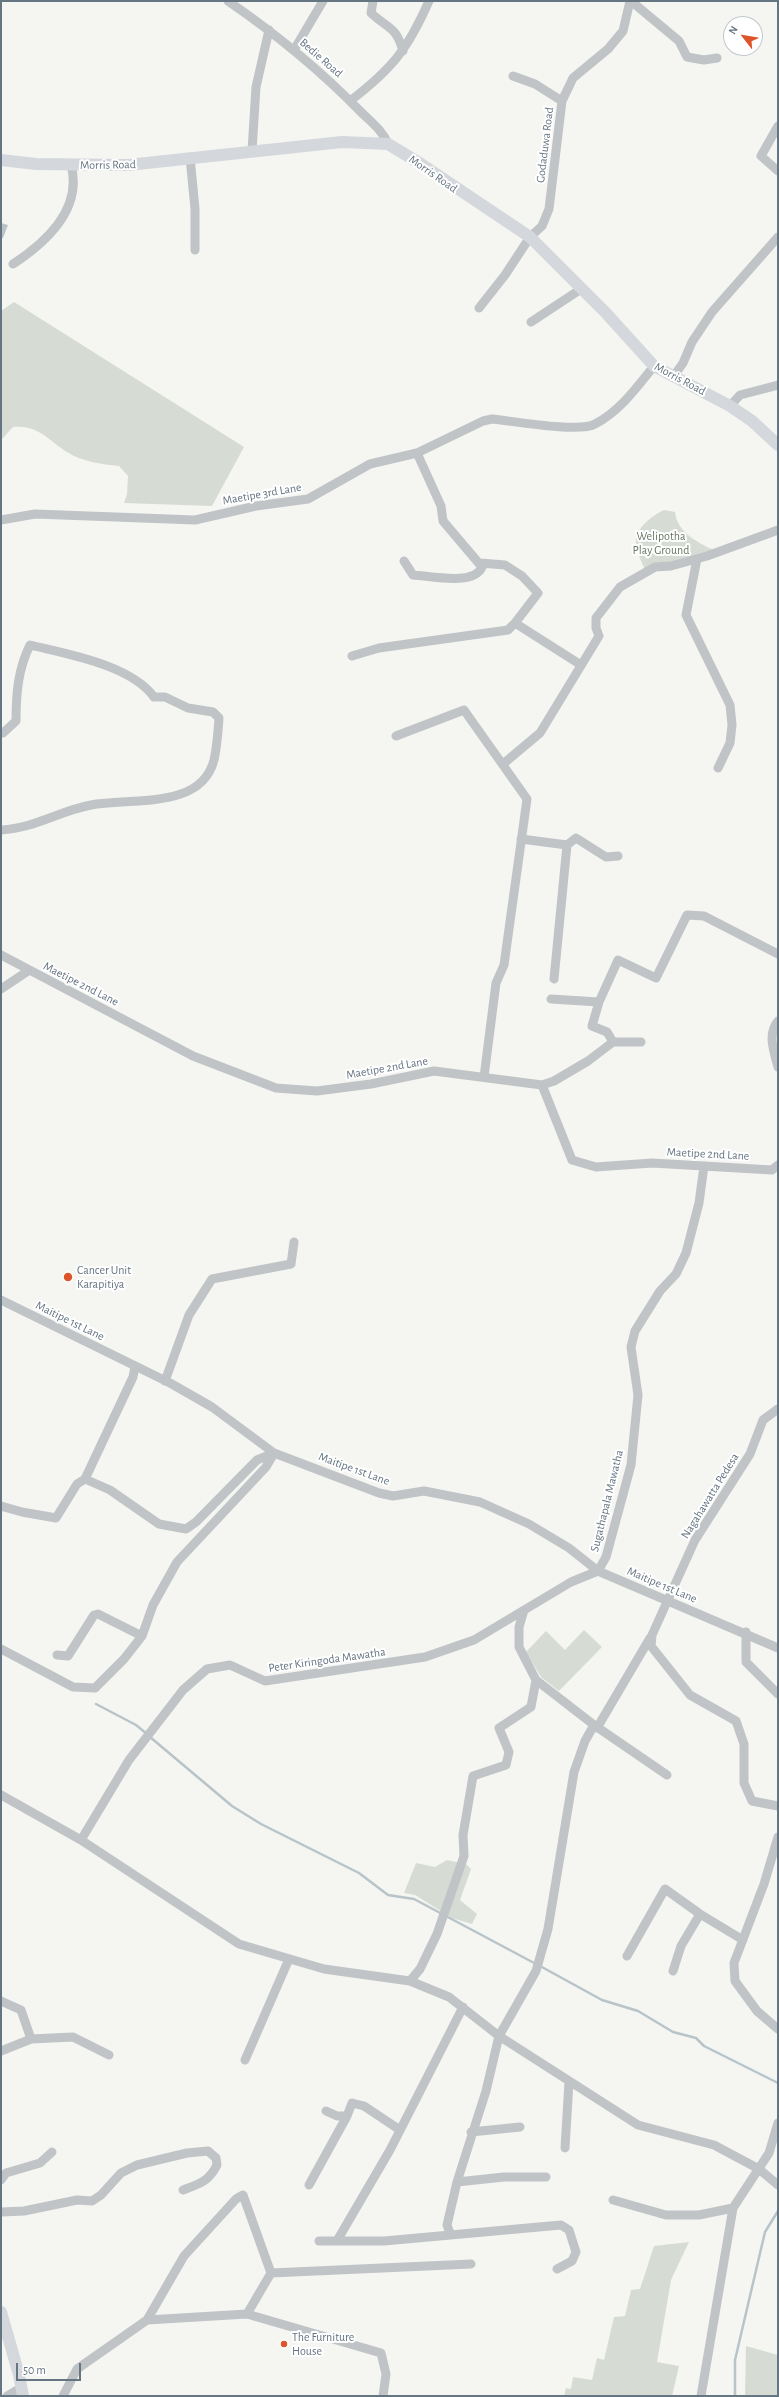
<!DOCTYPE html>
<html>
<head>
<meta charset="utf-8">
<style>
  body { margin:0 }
  #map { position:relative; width:779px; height:2397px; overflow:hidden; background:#f5f5f2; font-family:"Alegreya Sans",sans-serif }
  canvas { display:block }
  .frame { position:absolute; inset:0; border:2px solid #657582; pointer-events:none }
  .north { position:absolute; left:723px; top:16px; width:40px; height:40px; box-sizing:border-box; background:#fff; border:1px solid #c1c8cd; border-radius:50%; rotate:301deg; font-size:11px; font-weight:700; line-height:16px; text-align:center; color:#657582 }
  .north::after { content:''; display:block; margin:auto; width:14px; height:18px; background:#df5328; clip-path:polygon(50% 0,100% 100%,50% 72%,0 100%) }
  .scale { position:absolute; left:16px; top:2363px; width:65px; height:18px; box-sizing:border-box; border:2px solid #657582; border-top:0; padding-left:5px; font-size:12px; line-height:14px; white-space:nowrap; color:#657582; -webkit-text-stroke:3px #fff; paint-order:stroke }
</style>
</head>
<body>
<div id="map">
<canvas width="779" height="2397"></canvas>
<div class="frame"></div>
<div class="north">N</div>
<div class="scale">50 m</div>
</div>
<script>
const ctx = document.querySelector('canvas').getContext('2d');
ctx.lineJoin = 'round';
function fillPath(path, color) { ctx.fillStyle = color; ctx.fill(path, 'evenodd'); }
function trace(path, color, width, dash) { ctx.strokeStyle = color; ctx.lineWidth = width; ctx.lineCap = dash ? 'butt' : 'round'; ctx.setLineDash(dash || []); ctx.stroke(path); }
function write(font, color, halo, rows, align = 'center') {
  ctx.font = font + ' "Alegreya Sans",sans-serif'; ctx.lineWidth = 4; ctx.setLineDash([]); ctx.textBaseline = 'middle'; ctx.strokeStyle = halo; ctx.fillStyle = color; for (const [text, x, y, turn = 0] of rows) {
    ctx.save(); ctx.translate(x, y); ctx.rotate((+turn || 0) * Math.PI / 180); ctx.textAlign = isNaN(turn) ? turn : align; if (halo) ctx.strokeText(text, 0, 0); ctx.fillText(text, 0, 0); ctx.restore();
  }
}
fillPath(new Path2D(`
  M 14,302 L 244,447 L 212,506 L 124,503 L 127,494 L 128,476 L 119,466 C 101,464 83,462 67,452 C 48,440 38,424 13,427 L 1,440 L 1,311 Z
  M 664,510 L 675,512 C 677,533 700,544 718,552 L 646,572 C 642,563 636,551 636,542 C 635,528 653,515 664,510 Z
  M 584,1630 L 602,1647 L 559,1691 L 541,1677 L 526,1652 L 546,1631 L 565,1650 Z
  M 447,1860 L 466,1864 L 471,1869 L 460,1900 L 477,1914 L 472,1924 L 452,1918 L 415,1895 L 404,1893 L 416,1863 L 435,1867 Z
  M 689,2242 L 671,2280 L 657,2362 L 679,2366 L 672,2396 L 564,2396 L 566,2388 L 571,2389 L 573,2377 L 592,2380 L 597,2358 L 604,2360 L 614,2317 L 625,2316 L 631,2290 L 640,2289 L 654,2246 Z
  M 746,2346 L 778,2355 L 778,2396 L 745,2396 Z`), '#d6dcd3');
fillPath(new Path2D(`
  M 1,223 L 8,225 L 3,238 L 1,238 Z`), '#b8c4c8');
trace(new Path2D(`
  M 96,1704 L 136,1725 L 147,1734
  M 150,1737 L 232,1806 L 261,1824 L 359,1873 L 388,1895 L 414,1899 L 536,1964
  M 540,1966 L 602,2000 L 638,2011 L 673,2032 L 696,2038 L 704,2046 L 778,2083
  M 735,2396 L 735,2360 L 765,2232 L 778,2211`), '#b8c4c8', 2.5);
trace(new Path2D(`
  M 228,1 C 276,34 320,70 361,112 C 371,122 383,131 388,144
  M 373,1 L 371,13 C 388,29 396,26 403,51
  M 631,1 L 679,41 L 687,57 L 704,60 L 717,58
  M 294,50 L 323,1
  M 513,76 L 535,84 L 562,101
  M 350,101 C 392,69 408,49 429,1
  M 778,126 L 761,156 L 778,171
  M 252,151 L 256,87 L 269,30
  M 190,157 L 195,209 L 195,250
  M 13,264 C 45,243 83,209 71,165
  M 479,308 L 505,275 L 530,237 L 542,226 L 549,209 L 562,101 L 573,78 L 608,49 L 623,31 L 630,1
  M 531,322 L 581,289
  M 673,377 L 683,363 L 692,342 L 712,312 L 778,237
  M 730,406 L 740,395 L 778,385
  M 1,520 L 35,514 L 195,520 L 256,506 L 308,499 L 370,464 L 417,453 L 483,421 L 492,419 C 513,421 579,433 595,424 C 620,411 637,387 654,366
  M 697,559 L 686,615 L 730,705 L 732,725 L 730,743 L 718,768
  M 404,561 L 413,575 C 431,576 474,586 482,567 L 443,521 L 441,506 L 417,453
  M 480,563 L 505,565 L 522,576 L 538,593 L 515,623
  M 352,656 L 379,648 L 508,630 L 515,623 L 581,665
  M 396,736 L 464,710 L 527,799 L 504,965 L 496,983 L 484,1077
  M 503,764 L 540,733 L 599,636 L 596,628 L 596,618 L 620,587 L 655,567 L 671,566 L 707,556 L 778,530
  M 1,830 C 35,828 59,811 91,805 C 129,797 201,811 214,760 C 217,747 218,732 219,718 L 213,712 L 188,708 L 165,697 L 154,697 C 131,665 67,654 30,645 C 18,669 16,694 16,721 L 3,733
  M 521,839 L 567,845 L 554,979
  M 567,845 L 576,838 L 606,857 L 618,856
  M 1,955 L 193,1056 L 276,1088 L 317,1091 L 371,1084 L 434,1071 L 542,1085 L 572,1160 L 596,1167 L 652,1163 L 772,1170 L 778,1165
  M 1,989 L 28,971
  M 551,999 L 599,1002 L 618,960 L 656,978 L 687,915 L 704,916 L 778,954
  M 599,1002 L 592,1026 L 607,1032 L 613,1042
  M 778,1021 C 767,1034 774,1052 778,1067
  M 542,1085 L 554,1081 L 588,1061 L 613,1042 L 641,1042
  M 1,1300 L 170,1383 L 212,1407 L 274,1453 L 379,1493 L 393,1496 L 424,1491 L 480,1502 L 529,1524 L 569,1548 L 598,1571 L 778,1648
  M 165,1381 L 189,1315 L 212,1279 L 291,1264 L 294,1242
  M 778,1409 L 763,1420 L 750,1454 L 695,1540 L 652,1635 L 651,1646 L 690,1695 L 736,1721 L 744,1744 L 744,1783 L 752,1801 L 778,1806
  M 85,1479 L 133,1377 L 135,1366
  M 1,1506 L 22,1512 L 56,1518 L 77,1484 L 85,1479 L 110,1490 L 159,1524 L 186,1529 L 196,1522 L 257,1460 L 274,1453
  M 598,1571 L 606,1557 L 631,1465 L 638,1395 L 631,1347 L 635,1331 L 660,1291 L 676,1274 L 686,1253 L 699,1203 L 704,1166
  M 524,1610 L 519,1627 L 519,1647 L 536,1680 L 594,1725 L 667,1775
  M 746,1632 L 746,1662 L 778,1694
  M 1,1649 L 73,1687 L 95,1688 L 124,1659 L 142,1636 L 153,1605 L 177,1562 L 266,1467 L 274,1453
  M 57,1655 L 68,1656 L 94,1615 L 98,1614 L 142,1636
  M 597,1728 L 650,1638
  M 1,1795 L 81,1840 L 239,1944 L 324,1969 L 410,1981 L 449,1997 L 499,2036 L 638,2125 L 714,2145 L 759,2169 L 778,2185
  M 778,1837 L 764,1884 L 734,1963 L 735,1981 L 757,2011 L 778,2029
  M 81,1840 L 129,1760 L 183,1690 L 207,1669 L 230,1665 L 265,1681 L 425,1657 L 474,1640 L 571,1582 L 598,1571
  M 627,1956 L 665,1889 L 700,1914 L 743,1940
  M 673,1971 L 681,1946 L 700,1914
  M 410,1981 L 420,1969 L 437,1934 L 464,1856 L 463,1835 L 473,1776 L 506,1765 L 509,1752 L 499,1728 L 531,1707 L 536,1680
  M 1,2001 L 21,2010 L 31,2039
  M 1,2051 L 31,2039 L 73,2037 L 109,2055
  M 245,2060 L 289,1959
  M 326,2111 L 337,2116 L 347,2116 L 352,2103 L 364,2106 L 400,2130
  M 471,2132 L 520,2127
  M 565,2148 L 569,2082
  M 1,2180 L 6,2173 L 40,2163 L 52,2152
  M 457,2182 L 504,2177 L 546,2177
  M 309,2185 L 347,2116
  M 613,2200 L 666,2215 L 699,2215 L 733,2208
  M 1,2212 L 24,2211 L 77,2200 L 92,2201 L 101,2195 L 121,2173 L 137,2165 L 187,2153 L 208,2151 L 216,2158 L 217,2165 C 209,2181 200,2184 183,2190
  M 450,2233 L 447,2225 L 457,2182 L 486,2091 L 499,2036 L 536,1971 L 548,1929 L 574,1772 L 585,1741 L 594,1725
  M 338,2239 L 390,2150 L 463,2007
  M 319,2241 L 384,2241 L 561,2225 L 569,2230 L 576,2252 L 572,2261 L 557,2269
  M 247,2314 L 381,2353 L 386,2374 L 383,2396
  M 147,2320 L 184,2256 L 236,2199 L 243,2195 L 271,2273
  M 7,2396 L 22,2387
  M 63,2396 L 77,2369 L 147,2320 L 247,2314 L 271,2273 L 471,2264
  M 701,2396 L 733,2208 L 769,2153 L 778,2123`), '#c0c4c7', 9);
trace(new Path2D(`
  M 1,160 L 36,164 L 128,165 L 342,142 L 388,144 L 421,164 L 530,237 L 605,312 L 654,366 L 730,406 L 752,421 L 778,445
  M 1,2312 L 19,2375 L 23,2396`), '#d4d8dc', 12);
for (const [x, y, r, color] of [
  [68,1277,5,"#df5328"],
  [284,2344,4,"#df5328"]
]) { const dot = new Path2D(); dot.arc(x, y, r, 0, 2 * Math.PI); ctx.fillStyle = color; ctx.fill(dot); trace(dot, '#fff', 1.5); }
write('12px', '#657582', '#fff', [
  ["Bedie Road",321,58,41],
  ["Godaduwa Road",545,145,-83],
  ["Morris Road",108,165,-1],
  ["Morris Road",433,174,35],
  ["Morris Road",680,379,28],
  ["Maetipe 3rd Lane",262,494,-10],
  ["Maetipe 2nd Lane",81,984,27],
  ["Maetipe 2nd Lane",387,1068,-10],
  ["Maetipe 2nd Lane",708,1154,3],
  ["Maitipe 1st Lane",70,1321,26],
  ["Maitipe 1st Lane",354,1469,20],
  ["Nagahawatta Pedesa",710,1496,-58],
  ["Sugathapala Mawatha",607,1501,-76],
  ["Maitipe 1st Lane",662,1585,23],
  ["Peter Kiringoda Mawatha",327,1660,-8]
]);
write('12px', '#687963', '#fff', [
  ["Welipotha",661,536],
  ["Play Ground",661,550]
]);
write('12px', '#657582', '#fff', [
  ["Cancer Unit",77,1270],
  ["Karapitiya",77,1284],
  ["The Furniture",292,2337],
  ["House",292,2351]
], 'left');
</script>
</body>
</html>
